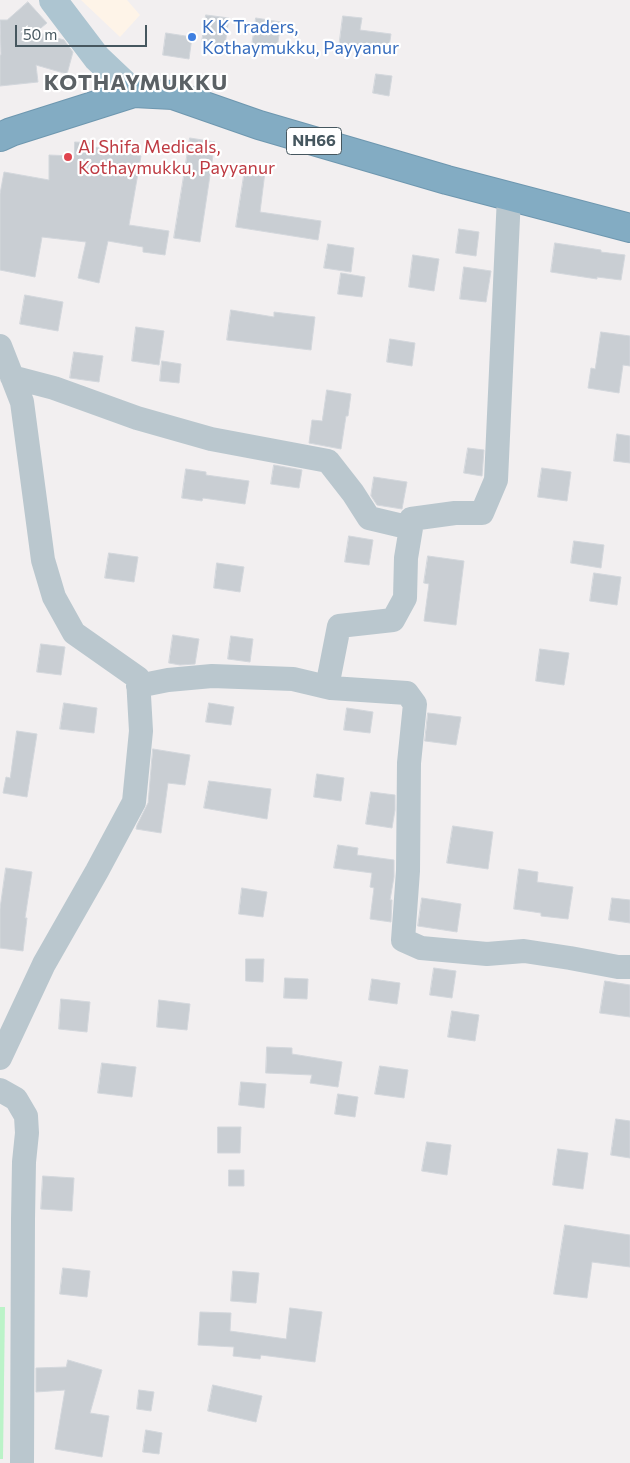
<!DOCTYPE html>
<html>
<head>
<meta charset="utf-8">
<style>
  body { margin:0 }
  #map { position:relative; width:630px; height:1463px; overflow:hidden; background:#f2eff0; font-family:Commissioner,sans-serif }
  canvas { display:block }
  .scale { position:absolute; left:15px; top:25px; width:132px; height:22px; box-sizing:border-box; border:2px solid #46575f; border-top:0; padding-left:6px; font-size:15px; line-height:18px; white-space:nowrap; color:#46575f; -webkit-text-stroke:4px #fff; paint-order:stroke }
</style>
</head>
<body>
<div id="map">
<canvas width="630" height="1463"></canvas>
<div class="scale">50 m</div>
</div>
<script>
const ctx = document.querySelector('canvas').getContext('2d');
ctx.lineJoin = 'round';
function fillPath(path, color) { ctx.fillStyle = color; ctx.fill(path, 'evenodd'); }
function trace(path, color, width, dash) { ctx.strokeStyle = color; ctx.lineWidth = width; ctx.lineCap = dash ? 'butt' : 'round'; ctx.setLineDash(dash || []); ctx.stroke(path); }
function write(font, color, halo, rows, align = 'center') {
  ctx.font = font + ' Commissioner,sans-serif'; ctx.lineWidth = 4.5; ctx.setLineDash([]); ctx.textBaseline = 'middle'; ctx.strokeStyle = halo; ctx.fillStyle = color; for (const [text, x, y, turn = 0] of rows) {
    ctx.save(); ctx.translate(x, y); ctx.rotate((+turn || 0) * Math.PI / 180); ctx.textAlign = isNaN(turn) ? turn : align; if (halo) ctx.strokeText(text, 0, 0); ctx.fillText(text, 0, 0); ctx.restore();
  }
}
fillPath(new Path2D(`
  M 81,0 L 127,0 L 140,15 L 120,37 Z`), '#fef4e8');
fillPath(new Path2D(`
  M 0,1307 L 5,1307 L 3,1459 L 0,1459 Z`), '#bbf3c8');
const building = new Path2D(`
  M 28,2 L 47,23 L 36,32 L 64,40 L 73,52 L 67,74 L 36,65 L 38,82 L 0,86 L 0,55 L 1,55 L 0,20 L 7,20 Z
  M 206,15 L 229,18 L 225,45 L 202,42 Z
  M 343,16 L 362,18 L 360,30 L 391,34 L 388,54 L 339,47 Z
  M 256,18 L 281,22 L 276,55 L 251,52 Z
  M 166,33 L 192,37 L 189,59 L 163,55 Z
  M 376,74 L 392,76 L 389,96 L 373,93 Z
  M 190,138 L 215,142 L 200,242 L 174,238 Z
  M 75,142 L 94,143 L 94,147 L 141,156 L 129,225 L 169,231 L 165,255 L 143,252 L 143,247 L 108,241 L 99,283 L 78,278 L 86,242 L 42,237 L 35,277 L 0,270 L 0,194 L 4,172 L 49,180 L 49,155 L 74,156 Z
  M 245,169 L 265,172 L 260,212 L 321,221 L 318,240 L 236,227 Z
  M 459,229 L 479,232 L 476,256 L 456,253 Z
  M 555,243 L 601,250 L 601,252 L 625,255 L 621,280 L 597,277 L 597,279 L 551,272 Z
  M 328,244 L 354,248 L 351,272 L 324,268 Z
  M 413,255 L 439,259 L 434,291 L 409,287 Z
  M 464,267 L 491,271 L 486,302 L 460,299 Z
  M 341,273 L 365,277 L 362,297 L 338,294 Z
  M 25,295 L 63,302 L 58,331 L 20,324 Z
  M 231,310 L 274,317 L 274,312 L 315,317 L 311,350 L 227,340 Z
  M 136,327 L 164,331 L 159,365 L 132,361 Z
  M 601,332 L 630,336 L 630,366 L 623,365 L 619,393 L 588,388 L 591,368 L 595,369 Z
  M 390,339 L 415,343 L 412,366 L 387,362 Z
  M 74,352 L 103,356 L 99,382 L 70,378 Z
  M 162,361 L 181,364 L 179,383 L 160,381 Z
  M 327,390 L 351,394 L 348,416 L 346,416 L 341,449 L 309,443 L 312,420 L 322,421 Z
  M 617,434 L 630,436 L 630,463 L 614,461 Z
  M 468,448 L 484,450 L 482,476 L 464,473 Z
  M 274,465 L 302,470 L 299,488 L 271,484 Z
  M 542,468 L 571,472 L 567,501 L 538,497 Z
  M 186,469 L 206,472 L 206,475 L 249,481 L 245,504 L 203,498 L 202,501 L 182,498 Z
  M 374,477 L 407,482 L 402,509 L 377,505 L 371,496 Z
  M 349,536 L 373,540 L 369,565 L 345,562 Z
  M 574,541 L 604,545 L 601,568 L 571,563 Z
  M 109,553 L 138,557 L 134,582 L 105,578 Z
  M 428,556 L 464,561 L 456,625 L 424,621 L 429,584 L 424,583 Z
  M 217,563 L 244,567 L 240,592 L 214,588 Z
  M 594,573 L 621,577 L 617,605 L 590,601 Z
  M 173,635 L 199,639 L 195,664 L 180,665 L 169,663 Z
  M 231,636 L 253,639 L 250,662 L 228,659 Z
  M 41,644 L 65,647 L 61,675 L 37,672 Z
  M 540,649 L 569,653 L 564,685 L 536,681 Z
  M 64,703 L 97,708 L 94,733 L 60,729 Z
  M 209,703 L 234,707 L 231,725 L 206,722 Z
  M 347,708 L 373,712 L 370,733 L 344,730 Z
  M 428,713 L 461,717 L 456,745 L 425,741 Z
  M 17,731 L 37,734 L 27,797 L 3,793 L 6,777 L 10,778 Z
  M 153,749 L 190,755 L 185,785 L 168,783 L 161,833 L 136,829 L 137,825 L 148,803 Z
  M 317,774 L 344,778 L 341,801 L 314,797 Z
  M 209,781 L 271,789 L 267,819 L 204,808 Z
  M 371,792 L 395,795 L 395,810 L 392,828 L 366,824 Z
  M 453,826 L 493,832 L 488,869 L 447,863 Z
  M 338,845 L 358,848 L 357,855 L 394,860 L 394,877 L 390,900 L 392,900 L 391,922 L 370,919 L 374,888 L 370,887 L 372,873 L 334,868 Z
  M 6,868 L 32,872 L 25,918 L 27,918 L 23,951 L 0,948 L 0,909 Z
  M 519,869 L 538,872 L 537,882 L 573,887 L 568,919 L 541,916 L 541,913 L 514,909 Z
  M 242,888 L 267,892 L 263,917 L 239,914 Z
  M 422,898 L 461,904 L 457,932 L 418,926 Z
  M 612,898 L 630,900 L 630,923 L 609,920 Z
  M 246,959 L 264,959 L 263,982 L 246,981 Z
  M 434,968 L 456,971 L 452,998 L 430,995 Z
  M 285,978 L 308,979 L 307,999 L 284,998 Z
  M 372,979 L 400,983 L 397,1004 L 369,1000 Z
  M 605,981 L 630,985 L 630,1017 L 600,1013 Z
  M 61,999 L 90,1002 L 87,1032 L 59,1029 Z
  M 159,1000 L 190,1004 L 187,1030 L 157,1027 Z
  M 452,1011 L 479,1015 L 475,1041 L 448,1037 Z
  M 267,1047 L 292,1048 L 292,1054 L 342,1062 L 338,1087 L 310,1083 L 312,1075 L 266,1073 Z
  M 102,1063 L 136,1067 L 132,1097 L 98,1093 Z
  M 380,1066 L 408,1070 L 404,1098 L 375,1094 Z
  M 241,1082 L 266,1084 L 264,1108 L 239,1105 Z
  M 338,1094 L 358,1097 L 355,1117 L 335,1114 Z
  M 616,1119 L 630,1121 L 630,1158 L 611,1155 Z
  M 218,1127 L 241,1127 L 240,1153 L 218,1153 Z
  M 427,1142 L 451,1145 L 447,1175 L 422,1171 Z
  M 558,1149 L 588,1153 L 583,1189 L 553,1185 Z
  M 229,1170 L 244,1170 L 244,1186 L 229,1186 Z
  M 43,1176 L 74,1178 L 72,1211 L 41,1209 Z
  M 565,1225 L 630,1235 L 630,1267 L 592,1262 L 587,1298 L 554,1294 Z
  M 63,1268 L 90,1271 L 87,1297 L 60,1294 Z
  M 233,1271 L 259,1273 L 256,1303 L 231,1301 Z
  M 290,1308 L 322,1312 L 315,1362 L 261,1355 L 260,1359 L 233,1356 L 234,1347 L 198,1345 L 200,1312 L 231,1313 L 230,1331 L 286,1339 Z
  M 68,1360 L 102,1370 L 90,1413 L 109,1416 L 102,1457 L 55,1449 L 65,1390 L 36,1392 L 36,1368 L 66,1367 Z
  M 213,1385 L 262,1396 L 256,1422 L 208,1411 Z
  M 139,1390 L 154,1392 L 151,1411 L 137,1409 Z
  M 146,1430 L 162,1433 L 159,1454 L 143,1452 Z`);
fillPath(building, '#c9ced3');
trace(building, '#d3d7dc', 1);
const highway = new Path2D(`
  M 0,137 L 11,132 L 134,93 L 173,95 L 259,125 L 447,180 L 630,228`);
trace(highway, '#6e97af', 30);
trace(new Path2D(`
  M 0,346 L 22,402 L 43,560 L 54,597 L 74,633 L 138,678 L 141,731 L 134,802 L 97,871 L 44,964 L 0,1058
  M 12,377 L 54,388 L 137,418 L 211,439 L 328,461 L 353,493 L 369,518 L 411,528
  M 138,686 L 168,680 L 212,676 L 293,679 L 331,688 L 407,693 L 415,704 L 409,763 L 408,871 L 403,940 L 421,948 L 487,954 L 524,951 L 570,958 L 618,967 L 630,967
  M 327,687 L 339,626 L 393,620 L 405,598 L 406,558 L 411,528 L 411,519 L 455,513 L 482,513 L 496,480 L 509,196
  M 0,1090 L 16,1099 L 26,1116 L 27,1133 L 24,1162 L 23,1219 L 22,1463`), '#bac7ce', 24);
trace(new Path2D(`
  M 53,0 L 97,58 L 134,93`), '#adc5d1', 28);
trace(highway, '#83acc3', 28);
for (const [x, y, r, color] of [
  [192,37,5,"#3f7fe0"],
  [68,157,5,"#e0444e"]
]) { const dot = new Path2D(); dot.arc(x, y, r, 0, 2 * Math.PI); ctx.fillStyle = color; ctx.fill(dot); trace(dot, '#fff', 2); }
for (const [x, y, w] of [
  [314,141,55]
]) { const box = new Path2D(); box.roundRect(x - w / 2, y - 13.5, w, 27, 4); ctx.fillStyle = '#fff'; ctx.fill(box); trace(box, '#46575f', 1); }
write('bold 16px', '#46575f', null, [
  ["NH66",314,141]
]);
write('18px', '#366cbe', '#fff', [
  ["K K Traders,",202,27],
  ["Kothaymukku, Payyanur",202,48]
], 'left');
write('18px', '#be3a42', '#fff', [
  ["Al Shifa Medicals,",78,147],
  ["Kothaymukku, Payyanur",78,168]
], 'left');
ctx.letterSpacing = '1px';
write('bold 22px', '#5b6165', '#fff', [
  ["KOTHAYMUKKU",136,83]
]);
ctx.letterSpacing = '0px';
</script>
</body>
</html>
